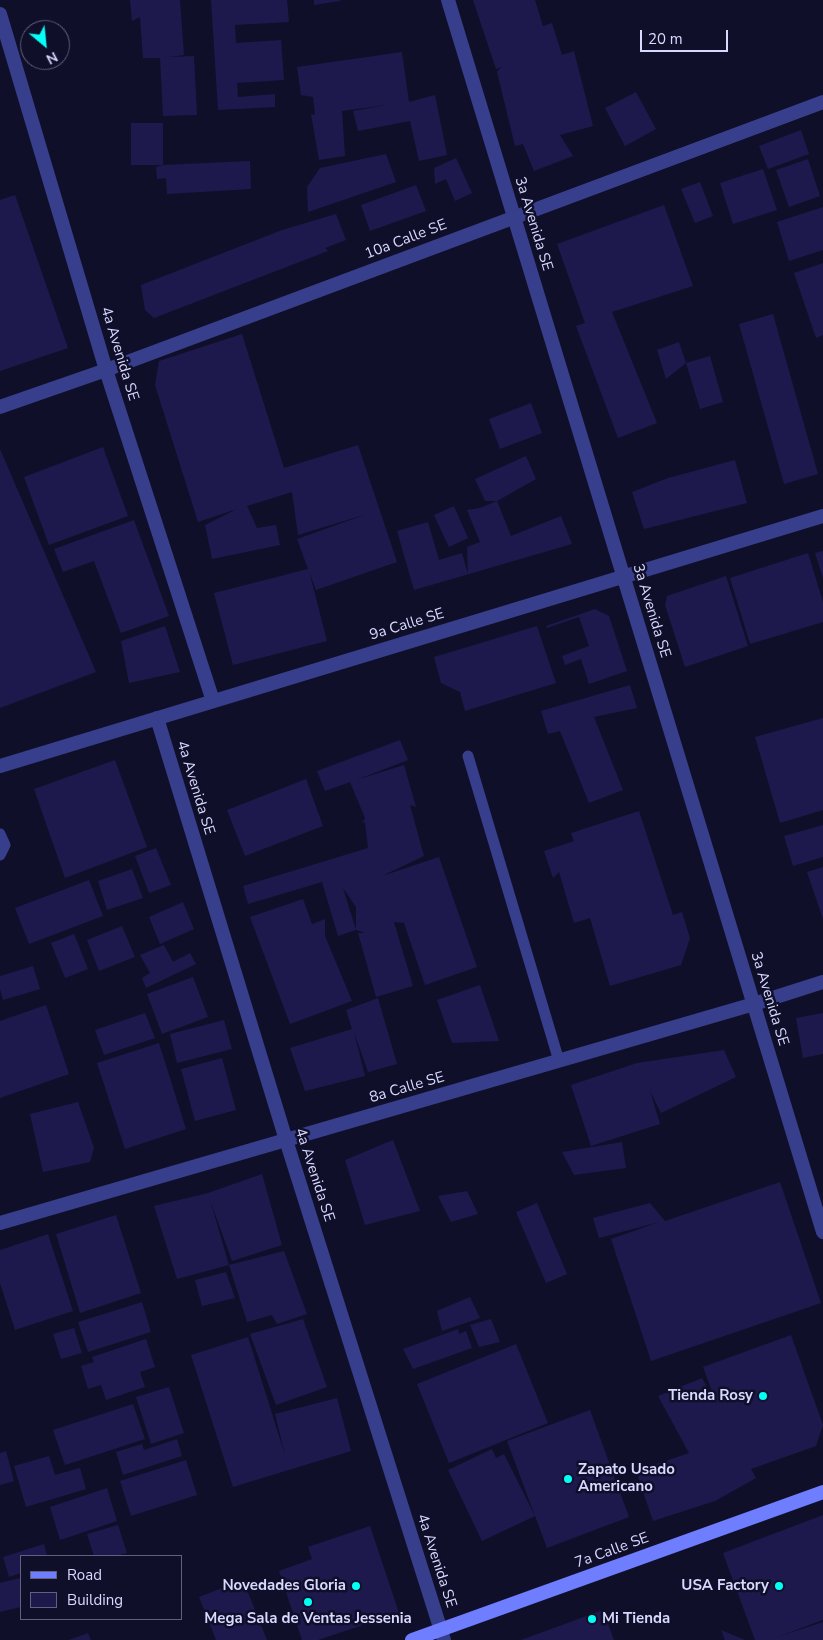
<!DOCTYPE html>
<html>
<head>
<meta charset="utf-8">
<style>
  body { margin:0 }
  #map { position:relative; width:823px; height:1640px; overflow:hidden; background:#100f2a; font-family:"Nunito Sans",sans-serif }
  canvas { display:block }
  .legend { position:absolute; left:20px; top:1555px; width:162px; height:65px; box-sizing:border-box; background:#100f2a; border:1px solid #60607f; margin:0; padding:6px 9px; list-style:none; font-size:15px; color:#d8d9ff }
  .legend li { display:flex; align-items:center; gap:10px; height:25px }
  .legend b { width:25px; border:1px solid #60607f }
  .north { position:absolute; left:20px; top:20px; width:50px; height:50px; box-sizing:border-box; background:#100f2a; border:1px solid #60607f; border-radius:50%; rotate:152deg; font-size:14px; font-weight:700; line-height:20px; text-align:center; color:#d8d9ff }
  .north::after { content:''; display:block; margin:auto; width:18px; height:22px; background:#04fff7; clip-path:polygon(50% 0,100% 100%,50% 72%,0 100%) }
  .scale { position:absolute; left:640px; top:30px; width:88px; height:22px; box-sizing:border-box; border:2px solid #d8d9ff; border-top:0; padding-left:6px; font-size:15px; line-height:18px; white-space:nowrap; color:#d8d9ff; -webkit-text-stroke:4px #100f2a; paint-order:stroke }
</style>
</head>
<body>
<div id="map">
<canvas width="823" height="1640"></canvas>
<ul class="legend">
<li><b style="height:6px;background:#6f7eff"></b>Road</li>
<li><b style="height:14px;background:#1d194d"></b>Building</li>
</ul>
<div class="north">N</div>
<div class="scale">20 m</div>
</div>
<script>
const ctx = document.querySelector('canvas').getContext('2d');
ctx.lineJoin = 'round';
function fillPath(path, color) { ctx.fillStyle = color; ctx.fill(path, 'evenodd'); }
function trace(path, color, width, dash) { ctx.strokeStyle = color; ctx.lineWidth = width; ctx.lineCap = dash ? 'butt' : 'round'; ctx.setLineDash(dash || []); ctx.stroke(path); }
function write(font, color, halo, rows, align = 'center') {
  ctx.font = font + ' "Nunito Sans",sans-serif'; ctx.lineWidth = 5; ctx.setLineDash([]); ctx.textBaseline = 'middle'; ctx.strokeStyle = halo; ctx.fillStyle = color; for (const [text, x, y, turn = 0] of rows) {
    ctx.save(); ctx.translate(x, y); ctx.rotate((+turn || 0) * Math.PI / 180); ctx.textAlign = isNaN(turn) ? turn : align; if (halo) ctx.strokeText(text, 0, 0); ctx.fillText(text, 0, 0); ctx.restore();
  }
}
fillPath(new Path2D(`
  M 130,0 L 180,0 L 184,55 L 169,57 L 194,56 L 197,115 L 163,116 L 160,58 L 143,58 L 140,17 L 132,21 Z
  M 211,0 L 287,0 L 289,22 L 235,25 L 236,43 L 281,40 L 284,80 L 237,83 L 238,97 L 275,94 L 275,107 L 218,110 Z
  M 314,0 L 340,0 L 340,1 L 314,5 Z
  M 473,0 L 535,0 L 543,26 L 552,23 L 562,55 L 574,51 L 593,126 L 560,135 L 573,156 L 534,171 L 523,144 L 515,146 L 497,72 L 501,67 L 496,69 Z
  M 402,52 L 409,102 L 435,95 L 447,155 L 419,161 L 410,121 L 358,131 L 353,111 L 386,105 L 342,111 L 345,156 L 319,160 L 311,114 L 315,115 L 313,97 L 301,95 L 297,67 Z
  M 636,92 L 656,129 L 625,146 L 605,108 Z
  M 131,123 L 163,123 L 163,165 L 131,165 Z
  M 801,130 L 809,154 L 768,169 L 759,146 Z
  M 386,154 L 396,182 L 308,212 L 307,187 L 320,168 Z
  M 456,158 L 472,193 L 455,201 L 446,179 L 435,184 L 434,168 Z
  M 808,159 L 820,196 L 789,207 L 776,170 Z
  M 250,161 L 251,189 L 167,194 L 166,178 L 157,179 L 156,167 L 163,165 Z
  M 763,169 L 777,210 L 733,224 L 720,183 Z
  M 700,182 L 713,216 L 695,223 L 681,189 Z
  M 416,185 L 426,211 L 370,231 L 361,205 Z
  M 15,195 L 68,348 L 0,371 L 0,200 Z
  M 664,205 L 693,286 L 612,312 L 657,423 L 618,438 L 576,326 L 585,323 L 557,244 Z
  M 823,207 L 823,250 L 789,261 L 777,222 Z
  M 336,214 L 346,240 L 325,248 L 328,251 L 154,318 L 145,310 L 141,285 L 282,230 Z
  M 823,263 L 823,335 L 816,338 L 794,273 Z
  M 773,314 L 818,474 L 784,484 L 739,324 Z
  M 242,334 L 284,468 L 358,445 L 397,562 L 316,590 L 309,571 L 327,641 L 233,665 L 214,593 L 308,569 L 297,539 L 367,514 L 298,535 L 292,492 L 247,506 L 257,528 L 276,525 L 280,545 L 212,559 L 205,525 L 237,509 L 198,522 L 155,385 L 159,361 Z
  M 679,342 L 686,363 L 666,379 L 657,350 Z
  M 710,356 L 723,402 L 700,409 L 686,363 Z
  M 531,403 L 542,433 L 500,449 L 489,419 Z
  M 103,447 L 128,516 L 49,545 L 24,477 Z
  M 0,449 L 96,672 L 0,708 Z
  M 526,456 L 536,479 L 497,501 L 485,501 L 475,479 Z
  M 735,460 L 747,503 L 644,529 L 632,492 L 668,478 Z
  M 497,501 L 511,536 L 561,516 L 572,544 L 414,590 L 397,531 L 428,522 L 439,560 L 462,553 L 468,574 L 467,547 L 480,542 L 467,510 L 480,508 Z
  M 454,506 L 468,538 L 449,547 L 434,515 Z
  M 134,520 L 169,616 L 121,633 L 94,561 L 63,572 L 54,549 Z
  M 823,551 L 823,578 L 815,553 Z
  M 808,553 L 823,602 L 823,622 L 750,644 L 730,578 Z
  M 726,576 L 748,646 L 685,667 L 665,605 L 667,596 Z
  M 595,609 L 609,616 L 627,671 L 589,684 L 581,659 L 565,665 L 562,656 L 589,646 L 579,617 L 547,628 L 546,626 Z
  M 165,626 L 180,672 L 129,683 L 121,641 Z
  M 537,626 L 556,683 L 465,711 L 460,692 L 441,683 L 434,657 Z
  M 630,685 L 637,708 L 594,717 L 623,790 L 589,803 L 560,731 L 548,734 L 541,711 Z
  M 823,718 L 823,810 L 780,823 L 755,737 Z
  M 400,740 L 408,760 L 356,780 L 404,765 L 416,807 L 410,805 L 424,856 L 382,876 L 439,857 L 477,967 L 425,985 L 404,923 L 394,922 L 413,986 L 376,997 L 358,933 L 365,933 L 356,930 L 356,907 L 343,888 L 356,930 L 338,936 L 322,882 L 248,904 L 243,886 L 368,848 L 365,822 L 362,823 L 365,818 L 350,782 L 325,791 L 317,771 Z
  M 115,760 L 147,847 L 65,878 L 34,789 Z
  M 306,779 L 323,826 L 245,856 L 227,810 Z
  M 639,811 L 673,915 L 682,912 L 690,938 L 681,965 L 610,986 L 590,918 L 574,923 L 559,872 L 553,878 L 544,851 L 574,841 L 571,833 Z
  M 823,825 L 823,857 L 793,866 L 784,836 Z
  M 156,848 L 171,885 L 149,893 L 135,856 Z
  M 823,867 L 823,919 L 807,872 Z
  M 132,869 L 143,898 L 107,910 L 98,881 Z
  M 89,880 L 103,916 L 29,944 L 15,908 Z
  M 303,899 L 312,924 L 325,919 L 325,936 L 352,1001 L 290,1024 L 250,917 Z
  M 183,902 L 194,929 L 160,944 L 149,917 Z
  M 122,926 L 135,957 L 99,971 L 87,940 Z
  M 74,934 L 88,969 L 65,978 L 51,943 Z
  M 164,945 L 173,962 L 190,953 L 196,964 L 146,988 L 142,978 L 150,973 L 140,955 Z
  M 33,966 L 40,989 L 3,1000 L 0,989 L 0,976 Z
  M 193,977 L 208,1017 L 162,1034 L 147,994 Z
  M 480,985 L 499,1041 L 452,1043 L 437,1000 Z
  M 378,998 L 397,1064 L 368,1072 L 354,1032 L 365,1076 L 305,1091 L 290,1048 L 352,1029 L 346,1010 Z
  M 46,1005 L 69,1074 L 0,1098 L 0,1021 Z
  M 145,1013 L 155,1038 L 104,1055 L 95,1030 Z
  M 823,1013 L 823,1054 L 803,1058 L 796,1018 Z
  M 224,1020 L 232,1049 L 177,1063 L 170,1034 Z
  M 159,1043 L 186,1129 L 125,1149 L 97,1063 Z
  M 724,1050 L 736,1077 L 661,1113 L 650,1091 L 660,1124 L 591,1146 L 571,1085 L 637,1063 Z
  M 222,1058 L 236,1110 L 195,1121 L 181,1069 Z
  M 78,1102 L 94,1148 L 90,1162 L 43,1172 L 30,1114 Z
  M 393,1140 L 420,1211 L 365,1225 L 345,1160 Z
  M 622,1142 L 626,1168 L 574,1175 L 562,1152 Z
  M 262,1174 L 282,1245 L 232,1261 L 210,1200 L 229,1265 L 177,1279 L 154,1206 L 208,1193 Z
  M 780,1182 L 821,1303 L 651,1361 L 611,1239 L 659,1222 L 599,1238 L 593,1218 L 650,1203 L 665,1221 Z
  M 467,1191 L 478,1214 L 451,1222 L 438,1196 Z
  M 537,1203 L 567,1274 L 546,1283 L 516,1212 Z
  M 116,1215 L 141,1293 L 80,1313 L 56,1234 Z
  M 48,1234 L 73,1311 L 15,1330 L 0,1283 L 0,1250 Z
  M 284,1251 L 307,1314 L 277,1324 L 272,1315 L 247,1322 L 229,1265 Z
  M 226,1272 L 235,1298 L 202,1306 L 195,1280 Z
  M 470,1297 L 480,1318 L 442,1331 L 437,1311 Z
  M 142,1302 L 151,1332 L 88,1352 L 78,1322 Z
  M 303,1319 L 327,1387 L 276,1405 L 250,1334 Z
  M 491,1319 L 500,1342 L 479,1347 L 470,1325 Z
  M 74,1328 L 82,1353 L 61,1359 L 53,1334 Z
  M 458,1329 L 459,1334 L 466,1331 L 472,1348 L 413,1369 L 403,1349 Z
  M 791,1335 L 823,1425 L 816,1446 L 751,1469 L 756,1478 L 715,1501 L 653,1521 L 636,1471 L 689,1453 L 658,1396 L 702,1378 L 717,1405 L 703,1367 Z
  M 248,1337 L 285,1455 L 275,1414 L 337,1398 L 351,1451 L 233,1487 L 191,1355 Z
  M 146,1339 L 155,1367 L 140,1372 L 145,1387 L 106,1400 L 101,1385 L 88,1389 L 81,1366 L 94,1362 L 92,1357 Z
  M 516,1344 L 548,1423 L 449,1463 L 417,1384 Z
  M 169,1387 L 184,1433 L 151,1444 L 136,1397 Z
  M 133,1404 L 145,1439 L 65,1465 L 53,1430 Z
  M 590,1410 L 629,1517 L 547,1548 L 507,1441 Z
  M 177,1439 L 182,1456 L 123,1475 L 116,1452 L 142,1444 L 144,1450 Z
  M 492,1449 L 496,1458 L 504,1454 L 535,1516 L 482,1541 L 448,1470 Z
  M 6,1451 L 14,1481 L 0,1485 L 0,1453 Z
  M 49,1456 L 55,1475 L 80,1468 L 86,1489 L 26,1507 L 14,1466 Z
  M 186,1460 L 197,1495 L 131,1516 L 120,1481 Z
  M 107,1488 L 117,1521 L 60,1540 L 50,1507 Z
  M 823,1515 L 823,1620 L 777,1637 L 823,1622 L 823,1640 L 755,1640 L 723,1553 Z
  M 118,1525 L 127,1553 L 116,1556 L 94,1556 L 87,1534 Z
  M 370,1526 L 399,1613 L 318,1640 L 302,1640 L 279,1571 L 312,1559 L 308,1547 Z
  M 44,1544 L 47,1556 L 21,1556 L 21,1573 L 9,1577 L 3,1557 Z
  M 20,1578 L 21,1607 L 0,1612 L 0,1583 Z
  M 243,1580 L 267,1640 L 216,1640 L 199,1597 Z
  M 603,1610 L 614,1640 L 521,1640 Z
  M 721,1630 L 745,1640 L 725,1640 Z
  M 88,1633 L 91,1640 L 69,1640 Z`), '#1d194d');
trace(new Path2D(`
  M 468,756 L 559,1061
  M 0,834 L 5,845 L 0,855`), '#373f8c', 11);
trace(new Path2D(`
  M 448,0 L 823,1232
  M 0,14 L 106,370 L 213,701
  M 157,718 L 286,1140 L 444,1640
  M 0,766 L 823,516
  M 0,1223 L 754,1004 L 823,982`), '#373f8c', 14);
trace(new Path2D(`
  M 0,407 L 106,370 L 823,102`), '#373f8c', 14);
trace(new Path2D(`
  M 412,1640 L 823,1492`), '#6f7eff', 14);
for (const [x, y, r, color] of [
  [763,1396,5,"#04fff7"],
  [568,1479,5,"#04fff7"],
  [356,1586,5,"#04fff7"],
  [779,1586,5,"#04fff7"],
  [308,1602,5,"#04fff7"],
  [592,1619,5,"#04fff7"]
]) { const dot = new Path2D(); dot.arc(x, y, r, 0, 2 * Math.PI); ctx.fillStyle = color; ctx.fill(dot); trace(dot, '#100f2a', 2); }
write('15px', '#d8d9ff', '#100f2a', [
  ["3a Avenida SE",533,224,73],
  ["10a Calle SE",406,240,-21],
  ["4a Avenida SE",119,354,73],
  ["3a Avenida SE",651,611,73],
  ["9a Calle SE",407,625,-17],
  ["4a Avenida SE",195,788,73],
  ["3a Avenida SE",769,999,73],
  ["8a Calle SE",407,1088,-16],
  ["4a Avenida SE",314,1175,72],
  ["7a Calle SE",612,1551,-20],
  ["4a Avenida SE",436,1561,72]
]);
write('bold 15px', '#d8d9ff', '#100f2a', [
  ["Tienda Rosy",753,1396],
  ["Zapato Usado",578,1470,"left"],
  ["Americano",578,1487,"left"],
  ["Novedades Gloria",346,1586],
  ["USA Factory",769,1586],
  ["Mega Sala de Ventas Jessenia",308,1619,"center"],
  ["Mi Tienda",602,1619,"left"]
], 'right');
</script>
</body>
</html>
